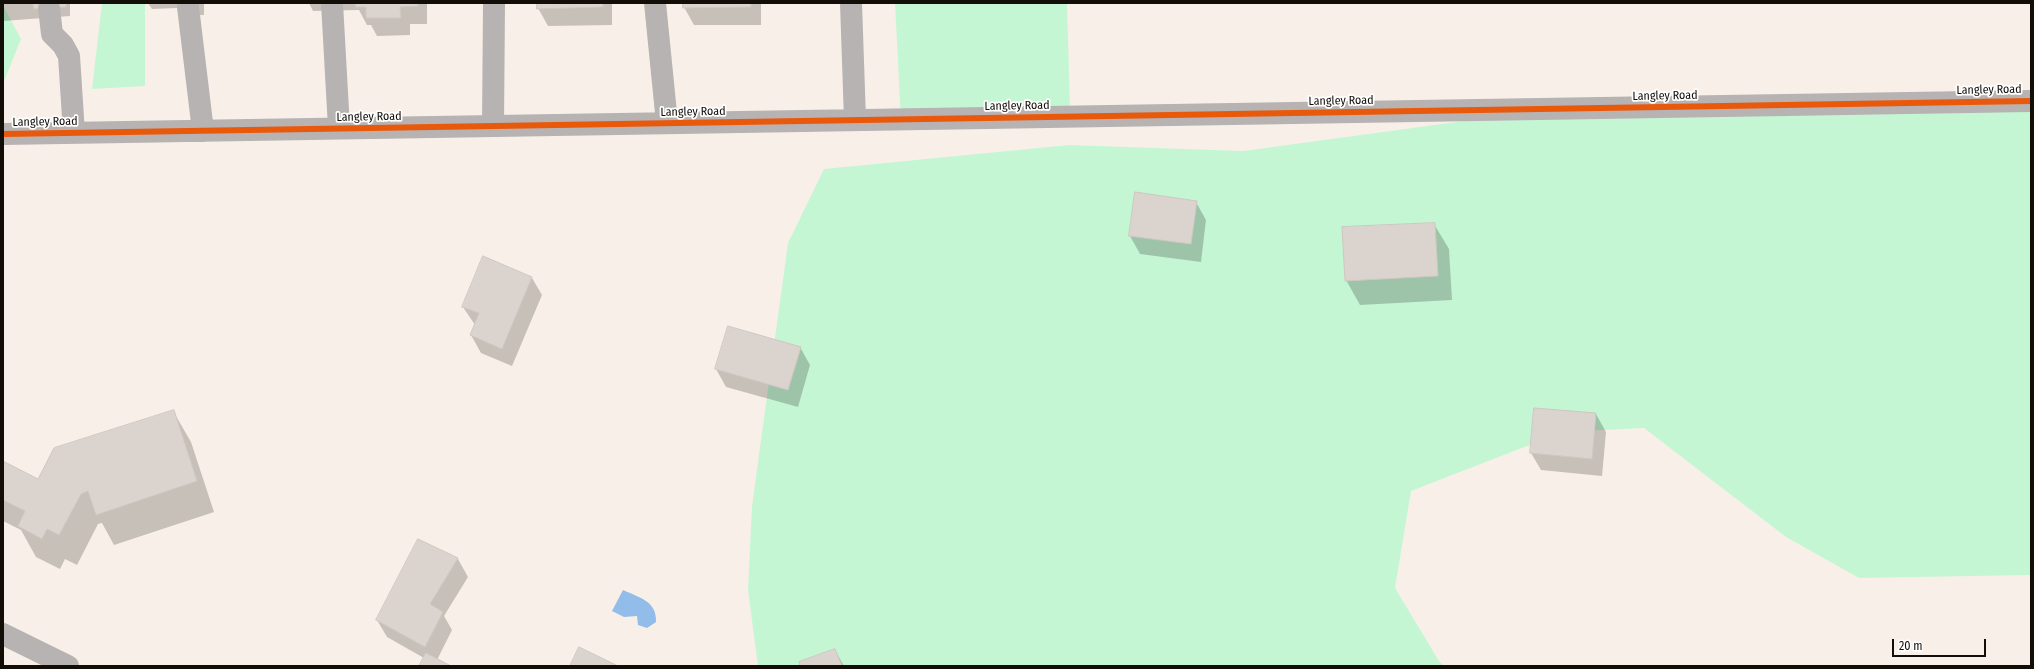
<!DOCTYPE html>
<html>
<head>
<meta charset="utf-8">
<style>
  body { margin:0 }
  #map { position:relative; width:2034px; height:669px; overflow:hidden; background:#f8f0e8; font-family:"Fira Sans Condensed",sans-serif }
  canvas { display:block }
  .frame { position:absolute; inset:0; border:4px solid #130d08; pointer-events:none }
  .scale { position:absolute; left:1892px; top:639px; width:94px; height:18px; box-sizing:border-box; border:2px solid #130d08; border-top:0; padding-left:5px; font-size:12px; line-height:14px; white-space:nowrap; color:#130d08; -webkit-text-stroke:3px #fff; paint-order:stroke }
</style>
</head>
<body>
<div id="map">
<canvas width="2034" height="669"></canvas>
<div class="frame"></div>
<div class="scale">20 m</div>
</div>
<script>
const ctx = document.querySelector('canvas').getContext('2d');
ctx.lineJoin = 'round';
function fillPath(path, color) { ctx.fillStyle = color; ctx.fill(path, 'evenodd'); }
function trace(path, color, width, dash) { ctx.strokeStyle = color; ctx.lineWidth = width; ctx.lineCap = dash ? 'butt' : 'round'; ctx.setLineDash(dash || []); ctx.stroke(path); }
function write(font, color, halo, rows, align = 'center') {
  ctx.font = font + ' "Fira Sans Condensed",sans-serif'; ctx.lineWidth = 3.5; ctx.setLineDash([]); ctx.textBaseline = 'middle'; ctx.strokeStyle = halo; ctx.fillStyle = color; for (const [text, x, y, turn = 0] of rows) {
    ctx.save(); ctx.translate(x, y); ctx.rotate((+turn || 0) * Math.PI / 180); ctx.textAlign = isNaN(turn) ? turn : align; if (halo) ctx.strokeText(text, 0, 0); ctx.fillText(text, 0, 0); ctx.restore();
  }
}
fillPath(new Path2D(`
  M 102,3 L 145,3 L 145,86 L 92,89 Z
  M 895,3 L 1067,3 L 1070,110 L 901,122 Z
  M 3,5 L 21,39 L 3,84 Z
  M 2031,106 L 2031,575 L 1859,578 L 1786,537 L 1644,428 L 1563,432 L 1411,491 L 1395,588 L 1439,661 L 1444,666 L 758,666 L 748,590 L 752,506 L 788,243 L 824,169 L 1069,145 L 1243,151 L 1567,107 Z`), '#c5f6d4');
fillPath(new Path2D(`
  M 623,590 C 640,598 657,601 656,622 L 647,628 L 638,625 L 637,616 L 624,617 L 612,611 Z`), '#92bce9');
fillPath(new Path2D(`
  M 3,3 L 70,3 L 70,16 L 3,21 Z
  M 148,3 L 204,3 L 204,15 L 181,16 L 177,8 L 152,9 Z
  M 309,3 L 427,3 L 427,24 L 410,24 L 410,35 L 377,36 L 371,25 L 367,25 L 359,10 L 313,11 Z
  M 538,3 L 612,3 L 612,25 L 548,26 L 538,8 Z
  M 684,3 L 761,3 L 761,25 L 694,25 L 684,7 Z
  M 1196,202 L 1206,220 L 1201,262 L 1140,254 L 1130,236 Z
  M 1434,224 L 1449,249 L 1452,300 L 1360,305 L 1346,280 Z
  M 532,278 L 542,295 L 512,366 L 481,353 L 471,335 L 475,325 L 463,307 Z
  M 800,347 L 810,365 L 798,407 L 726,387 L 716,369 Z
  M 173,411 L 191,442 L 214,512 L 114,545 L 102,523 L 98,524 L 77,565 L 65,559 L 60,569 L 36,557 L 21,530 L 3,521 L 3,463 L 39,480 Z
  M 1596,414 L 1606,432 L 1602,476 L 1541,470 L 1531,453 Z
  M 418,541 L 458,559 L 468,577 L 444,616 L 452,630 L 437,660 L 449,666 L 420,666 L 424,658 L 387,637 L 377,620 Z
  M 835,650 L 844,666 L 801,666 Z`), '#0003');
const building = new Path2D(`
  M 33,3 L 66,3 L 66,7 L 34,9 Z
  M 356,3 L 418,3 L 418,6 L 400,7 L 401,18 L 366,18 L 366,7 L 356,7 Z
  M 537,3 L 603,3 L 603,7 L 537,9 Z
  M 683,3 L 751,3 L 751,7 L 683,8 Z
  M 1135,192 L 1197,201 L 1191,244 L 1129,236 Z
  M 1435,223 L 1438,276 L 1345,281 L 1342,227 Z
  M 483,256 L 532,277 L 502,349 L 470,335 L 479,313 L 462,307 Z
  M 728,326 L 801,347 L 788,390 L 715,369 Z
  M 1534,408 L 1596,413 L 1592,459 L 1530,453 Z
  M 174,410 L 197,481 L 96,515 L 88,491 L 81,494 L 59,535 L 47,529 L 42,539 L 18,526 L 25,511 L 3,500 L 3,461 L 38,479 L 54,448 Z
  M 418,539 L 458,558 L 430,604 L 443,612 L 425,647 L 376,620 Z
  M 579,647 L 618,666 L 570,666 Z
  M 835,649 L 842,666 L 800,666 L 799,662 Z
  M 426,653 L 451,666 L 419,666 Z`);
fillPath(building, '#dbd4ce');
trace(building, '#cfc7c1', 1);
trace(new Path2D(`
  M 332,3 L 339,128
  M 655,3 L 667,123
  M 851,3 L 855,120
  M 188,7 L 203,131
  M 49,8 L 52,34 L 63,45 L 69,56 L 74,133
  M 493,126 L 494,3
  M 3,134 L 2031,101
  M 3,634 L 68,666`), '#b7b3b2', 22);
trace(new Path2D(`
  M 3,134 L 2031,101`), '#e8590c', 6);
write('12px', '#130d08', '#fff', [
  ["Langley Road",1989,90,-1],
  ["Langley Road",1665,96,-1],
  ["Langley Road",1341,101,-1],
  ["Langley Road",1017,106,-1],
  ["Langley Road",693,112,-1],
  ["Langley Road",369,117,-1],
  ["Langley Road",45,122,-1]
]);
</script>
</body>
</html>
